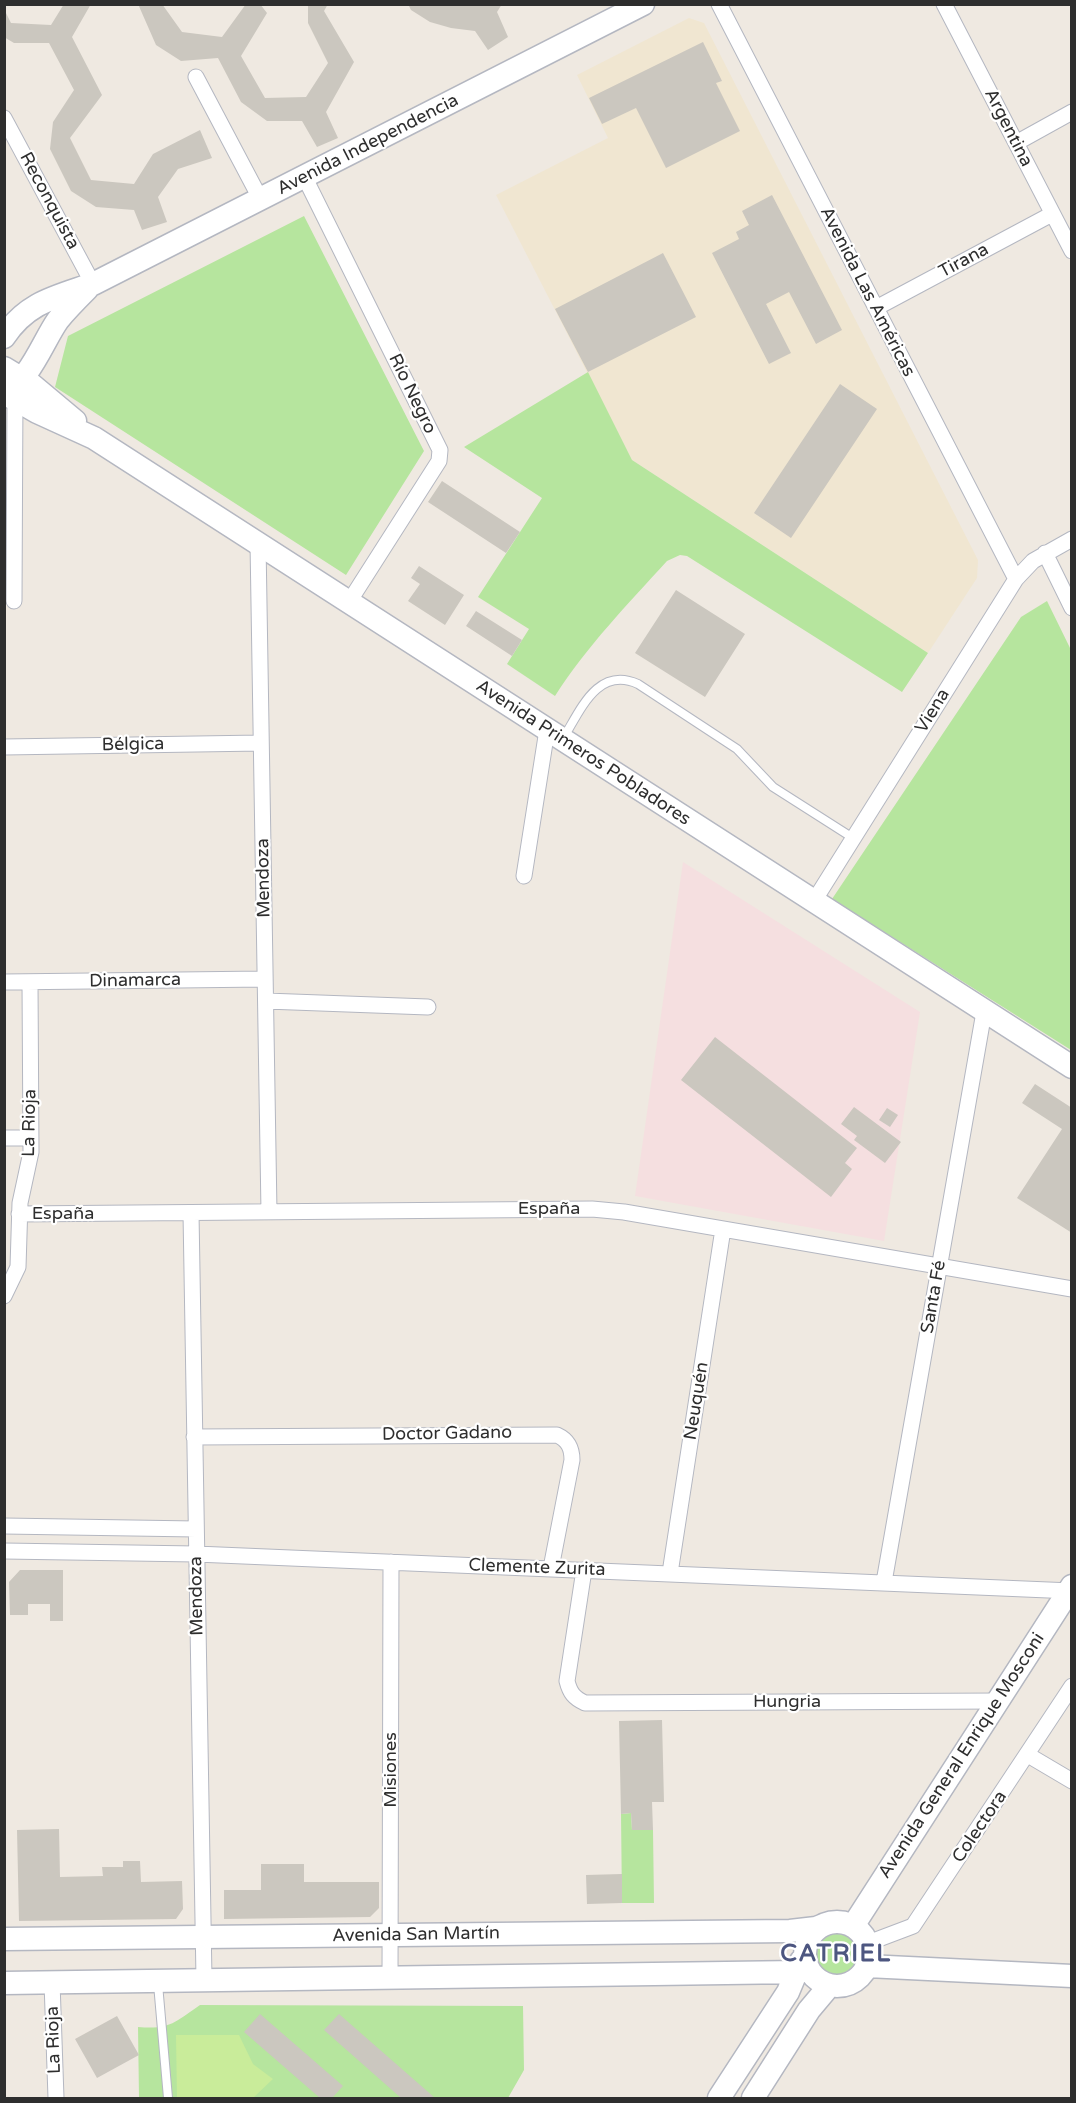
<!DOCTYPE html>
<html>
<head>
<meta charset="utf-8">
<style>
  body { margin:0 }
  #map { position:relative; width:1076px; height:2103px; overflow:hidden; background:#efe9e1; font-family:"Varela Round",sans-serif }
  canvas { display:block }
  .frame { position:absolute; inset:0; border:6px solid #2e2e2e; pointer-events:none }
</style>
</head>
<body>
<div id="map">
<canvas width="1076" height="2103"></canvas>
<div class="frame"></div>
</div>
<script>
const ctx = document.querySelector('canvas').getContext('2d');
ctx.lineJoin = 'round';
function fillPath(path, color) { ctx.fillStyle = color; ctx.fill(path, 'evenodd'); }
function trace(path, color, width, dash) { ctx.strokeStyle = color; ctx.lineWidth = width; ctx.lineCap = dash ? 'butt' : 'round'; ctx.setLineDash(dash || []); ctx.stroke(path); }
function write(font, color, halo, rows, align = 'center') {
  ctx.font = font + ' "Varela Round",sans-serif'; ctx.lineWidth = 4.5; ctx.setLineDash([]); ctx.textBaseline = 'middle'; ctx.strokeStyle = halo; ctx.fillStyle = color; for (const [text, x, y, turn = 0] of rows) {
    ctx.save(); ctx.translate(x, y); ctx.rotate((+turn || 0) * Math.PI / 180); ctx.textAlign = isNaN(turn) ? turn : align; if (halo) ctx.strokeText(text, 0, 0); ctx.fillText(text, 0, 0); ctx.restore();
  }
}
fillPath(new Path2D(`
  M 689,18 L 704,23 L 978,560 L 977,578 L 928,653 L 632,460 L 496,195 L 608,138 L 577,75 Z`), '#f0e6d1');
fillPath(new Path2D(`
  M 683,862 L 920,1012 L 884,1241 L 635,1196 Z`), '#f5dfe0');
fillPath(new Path2D(`
  M 304,216 L 424,451 L 346,575 L 55,387 L 68,336 Z
  M 588,372 L 632,460 L 928,653 L 902,692 L 687,556 L 680,555 L 667,561 C 627,605 588,645 555,696 L 507,664 L 529,629 L 478,597 L 542,498 L 464,447 Z
  M 1047,601 L 1071,650 L 1071,1050 L 832,899 L 1021,617 Z
  M 631,1813 L 632,1830 L 653,1830 L 654,1903 L 622,1903 L 621,1814 Z
  M815 1954a22 22 0 1 1 44 0a22 22 0 1 1-44 0Z
  M 200,2005 L 523,2006 L 524,2070 L 508,2098 L 139,2098 L 138,2027 C 170,2030 175,2022 200,2005 Z`), '#b6e59e');
fillPath(new Path2D(`
  M 176,2035 L 239,2035 L 253,2064 L 273,2079 L 253,2098 L 177,2098 Z`), '#c9ec9a');
fillPath(new Path2D(`
  M 64,4 L 91,4 L 72,37 L 102,95 L 70,138 L 91,180 L 134,184 L 153,154 L 200,130 L 212,158 L 178,169 L 158,197 L 167,222 L 142,230 L 134,210 L 96,207 L 71,191 L 50,149 L 53,122 L 74,90 L 49,43 L 14,43 L 4,37 L 4,9 L 11,23 L 51,25 Z
  M 138,4 L 162,4 L 182,32 L 222,37 L 246,4 L 260,4 L 267,13 L 241,56 L 265,98 L 306,97 L 328,63 L 308,23 L 308,4 L 328,4 L 324,11 L 354,62 L 326,112 L 338,138 L 317,147 L 302,121 L 267,121 L 241,102 L 218,58 L 181,61 L 156,45 Z
  M 408,4 L 502,4 L 497,12 L 508,37 L 488,50 L 475,31 L 451,28 L 430,22 L 411,10 Z
  M 703,42 L 722,81 L 716,83 L 740,131 L 666,168 L 636,108 L 602,124 L 589,98 Z
  M 772,195 L 842,330 L 816,344 L 789,292 L 766,304 L 791,353 L 769,364 L 712,253 L 739,239 L 736,232 L 749,225 L 742,211 Z
  M 663,253 L 696,317 L 588,372 L 555,309 Z
  M 840,384 L 877,409 L 791,538 L 754,513 Z
  M 442,481 L 520,532 L 506,553 L 428,502 Z
  M 419,566 L 464,595 L 445,625 L 408,601 L 420,584 L 411,578 Z
  M 676,590 L 745,634 L 705,697 L 635,653 Z
  M 476,611 L 522,640 L 512,656 L 466,626 Z
  M 715,1037 L 857,1148 L 845,1163 L 852,1169 L 831,1197 L 681,1080 Z
  M 1035,1084 L 1072,1108 L 1072,1233 L 1017,1198 L 1062,1129 L 1022,1103 Z
  M 854,1107 L 901,1142 L 885,1163 L 854,1140 L 857,1136 L 841,1124 Z
  M 887,1108 L 898,1115 L 890,1127 L 879,1120 Z
  M 20,1570 L 63,1570 L 63,1621 L 50,1621 L 50,1604 L 28,1604 L 28,1615 L 10,1615 L 9,1582 Z
  M 662,1720 L 664,1802 L 652,1802 L 653,1830 L 632,1830 L 631,1813 L 621,1814 L 619,1721 Z
  M 59,1829 L 60,1877 L 103,1876 L 102,1867 L 123,1867 L 123,1861 L 140,1861 L 141,1882 L 182,1881 L 183,1909 L 176,1919 L 19,1921 L 17,1830 Z
  M 261,1864 L 304,1864 L 304,1882 L 379,1882 L 379,1908 L 370,1917 L 224,1919 L 224,1890 L 261,1890 Z
  M 622,1874 L 622,1903 L 587,1904 L 586,1875 Z
  M 260,2014 L 343,2086 L 332,2098 L 320,2098 L 244,2032 Z
  M 339,2014 L 435,2098 L 401,2098 L 324,2030 Z
  M 117,2016 L 139,2055 L 97,2078 L 75,2039 Z`), '#cbc7bf');
const lane = new Path2D(`
  M 564,737 C 581,709 598,666 638,684 L 737,749 L 773,787 L 853,838
  M 158,1984 L 168,2098`);
const street = new Path2D(`
  M 719,4 L 1016,579
  M 944,4 L 1072,251
  M 196,77 L 261,200
  M 4,118 L 93,284
  M 1016,143 L 1072,112
  M 305,178 L 440,450 L 439,461 L 349,602
  M 876,308 L 1052,214
  M 258,543 L 269,1212
  M 1045,553 L 1072,608
  M 14,601 L 15,392
  M 4,747 L 261,743
  M 524,876 L 547,730
  M 814,901 L 1016,579 L 1033,561 L 1072,539
  M 4,982 L 265,979
  M 266,1001 L 428,1007
  M 4,1138 L 31,1138
  M 191,1213 L 204,1979
  M 19,1214 L 592,1209 L 624,1212 L 1072,1289
  M 4,1296 L 18,1267 L 20,1203 L 31,1152 L 30,982
  M 194,1437 L 557,1435 C 568,1440 572,1448 572,1460 L 551,1568
  M 4,1526 L 196,1529
  M 4,1551 L 196,1554 L 1072,1591
  M 584,1570 L 567,1681 C 570,1693 574,1698 585,1703 L 999,1701
  M 670,1573 L 723,1229
  M 884,1582 L 984,1012
  M 1028,1755 L 1072,1781
  M 868,1943 L 913,1926 L 1072,1686
  M 390,1978 L 391,1562
  M 52,1982 L 56,2098`);
const secondary = new Path2D(`
  M 4,337 C 27,302 56,297 93,284 L 643,4
  M 4,368 L 32,385 L 75,421
  M 4,391 C 29,383 43,341 58,320 C 67,309 77,299 87,289
  M 4,393 L 37,412 L 94,438 L 1072,1067
  M805 1954a32 32 0 1 1 64 0a32 32 0 1 1-64 0Z
  M 853,1926 L 1072,1586
  M 4,1939 L 790,1931 L 816,1928 L 826,1924
  M 867,1966 L 1072,1976
  M 4,1983 L 798,1972 L 809,1970
  M 719,2098 L 788,1992 L 801,1961
  M 753,2098 L 809,2010 L 830,1985`);
trace(lane, '#b4b7c1', 10);
trace(street, '#b4b7c1', 17);
trace(secondary, '#b4b7c1', 25);
trace(lane, '#fff', 8);
trace(street, '#fff', 15);
trace(secondary, '#fff', 22);
write('18px', '#2e2e2e', '#fff', [
  ["Argentina",1008,128,63],
  ["Avenida Independencia",368,145,-27],
  ["Reconquista",49,201,62],
  ["Tirana",964,261,-28],
  ["Avenida Las Américas",867,292,63],
  ["Río Negro",412,394,64],
  ["Viena",933,711,-58],
  ["Bélgica",133,745,-1],
  ["Avenida Primeros Pobladores",583,753,33],
  ["Mendoza",264,878,-91],
  ["Dinamarca",135,981,-1],
  ["La Rioja",30,1123,-89],
  ["España",549,1209],
  ["España",63,1214],
  ["Santa Fé",934,1297,-80],
  ["Neuquén",697,1401,-81],
  ["Doctor Gadano",447,1434,-1],
  ["Clemente Zurita",537,1568,2],
  ["Mendoza",197,1596,-91],
  ["Hungria",787,1702],
  ["Avenida General Enrique Mosconi",962,1756,-57],
  ["Misiones",391,1770,-90],
  ["Colectora",980,1827,-56],
  ["Avenida San Martín",416,1935,-1],
  ["La Rioja",54,2040,-92]
]);
ctx.letterSpacing = '1.5px';
write('bold 24px', '#4d5680', '#fff', [
  ["CATRIEL",836,1955]
]);
ctx.letterSpacing = '0px';
</script>
</body>
</html>
